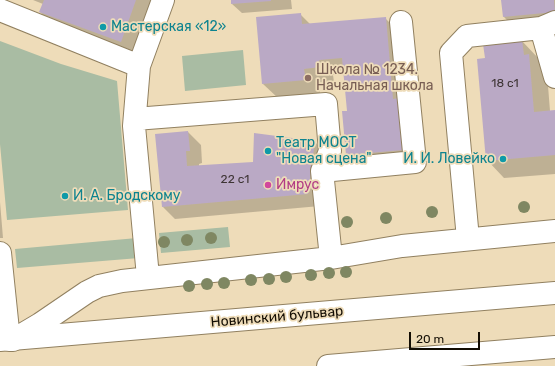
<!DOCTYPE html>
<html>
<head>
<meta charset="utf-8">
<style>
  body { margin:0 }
  #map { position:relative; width:555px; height:366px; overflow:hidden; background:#eedcb9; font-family:Rubik,sans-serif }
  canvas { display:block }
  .scale { position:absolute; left:409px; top:332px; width:71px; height:18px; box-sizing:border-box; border:2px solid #130d03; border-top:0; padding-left:5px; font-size:12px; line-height:14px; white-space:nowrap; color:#130d03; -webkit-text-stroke:3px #eedcb9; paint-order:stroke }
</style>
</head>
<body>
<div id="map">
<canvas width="555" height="366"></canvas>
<div class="scale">20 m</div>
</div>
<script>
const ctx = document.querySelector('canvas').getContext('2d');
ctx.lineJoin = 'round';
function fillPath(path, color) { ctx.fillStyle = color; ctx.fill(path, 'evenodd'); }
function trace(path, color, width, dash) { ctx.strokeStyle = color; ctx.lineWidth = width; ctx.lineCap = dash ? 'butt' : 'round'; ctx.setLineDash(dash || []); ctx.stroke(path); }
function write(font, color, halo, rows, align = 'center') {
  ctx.font = font + ' Rubik,sans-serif'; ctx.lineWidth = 3.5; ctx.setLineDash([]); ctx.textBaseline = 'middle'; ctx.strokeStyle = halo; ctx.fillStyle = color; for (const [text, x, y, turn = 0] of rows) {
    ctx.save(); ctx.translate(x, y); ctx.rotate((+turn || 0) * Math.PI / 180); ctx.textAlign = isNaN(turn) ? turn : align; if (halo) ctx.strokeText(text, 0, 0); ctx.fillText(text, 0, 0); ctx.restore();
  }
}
fillPath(new Path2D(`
  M 0,41 L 61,64 L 117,81 L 128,210 L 7,220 L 0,144 Z
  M 243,50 L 246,85 L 185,91 L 182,56 Z
  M 228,227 L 230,247 L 161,253 L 159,233 Z
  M 137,238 L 139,258 L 17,268 L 15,249 Z`), '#a9bca3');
fillPath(new Path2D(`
  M 33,0 L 156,0 L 135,57 L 55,27 L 40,12 L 43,4 Z
  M 232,0 L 291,0 L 292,9 L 242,13 L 232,4 Z
  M 502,0 L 555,0 L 555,22 L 513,26 L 504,17 Z
  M 300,14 L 311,25 L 385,18 L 400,33 L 418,164 L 362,170 L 347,155 L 348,112 L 344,74 L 333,75 L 334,82 L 319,83 L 320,94 L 278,98 L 263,84 Z
  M 522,41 L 539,59 L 540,66 L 547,73 L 550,111 L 555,111 L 555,174 L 504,178 L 487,160 L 486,59 Z
  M 188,132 L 201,145 L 202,163 L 199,164 L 199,166 L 254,163 L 315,142 L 328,155 L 320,206 L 175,219 L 163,207 Z
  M 0,202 L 3,238 L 0,238 Z`), '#0003');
fillPath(new Path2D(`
  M 44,0 L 136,0 L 121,42 L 39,12 Z
  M 231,0 L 271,0 L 271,1 L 231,4 Z
  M 501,0 L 554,0 L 555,12 L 503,17 Z
  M 301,13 L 302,24 L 386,17 L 393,99 L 399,98 L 404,150 L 346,155 L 342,111 L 347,111 L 342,58 L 319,60 L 320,67 L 304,69 L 306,80 L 262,84 L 256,17 Z
  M 522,40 L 524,55 L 529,54 L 534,112 L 555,110 L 555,155 L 486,161 L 477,59 L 485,58 L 483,44 Z
  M 188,131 L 190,151 L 186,151 L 187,166 L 253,162 L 254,133 L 315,141 L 308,194 L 162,207 L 155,134 Z`), '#baa9c5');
const minor = new Path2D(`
  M 0,10 L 139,66
  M 541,28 L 555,77
  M 135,119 L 326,104 L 330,151 L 322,171 L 331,258
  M 322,171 L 415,162 L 401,22
  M 468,239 L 451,53 L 467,36 L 541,28 L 555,22
  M 0,253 L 9,340
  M 148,277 L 134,126 L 139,66 L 163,0
  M 13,340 L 40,324 L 87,292 L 99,286 L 122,281 L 331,258 L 402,246 L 555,231`);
const major = new Path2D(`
  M 0,340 L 555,293
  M 328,366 L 555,347`);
trace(minor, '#918060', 24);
trace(major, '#918060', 24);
trace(minor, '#fff', 22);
trace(major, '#fff', 22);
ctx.fillStyle = '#7f8762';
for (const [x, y] of [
  [524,207],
  [432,212],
  [386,218],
  [347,222],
  [211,238],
  [187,240],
  [164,242],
  [346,272],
  [329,273],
  [311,275],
  [286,277],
  [269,279],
  [251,280],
  [224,283],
  [207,284],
  [189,286]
]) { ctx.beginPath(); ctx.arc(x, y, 6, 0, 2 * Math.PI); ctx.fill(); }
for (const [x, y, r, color] of [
  [103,27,4,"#0f9aa8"],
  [308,78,4,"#8d6e63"],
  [268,151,4,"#0f9aa8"],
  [503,159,4,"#0f9aa8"],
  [268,185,4,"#d1479c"],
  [65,196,4,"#0f9aa8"]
]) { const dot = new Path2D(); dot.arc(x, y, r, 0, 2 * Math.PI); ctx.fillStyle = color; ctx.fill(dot); trace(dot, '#eedcb9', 1.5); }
write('12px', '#3d3434', null, [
  ["18 с1",505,84],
  ["22 с1",235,180]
]);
write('14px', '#0d838f', '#eedcb9', [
  ["Мастерская «12»",111,27],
  ["Театр МОСТ",276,143],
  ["\"Новая сцена\"",276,159],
  ["И. И. Ловейко",495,159,"right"],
  ["И. А. Бродскому",73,196]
], 'left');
write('14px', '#785e54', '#eedcb9', [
  ["Школа № 1234.",316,70],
  ["Начальная школа",316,86]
], 'left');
write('14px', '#b23c85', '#eedcb9', [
  ["Имрус",276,185]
], 'left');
write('14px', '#130d03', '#eedcb9', [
  ["Новинский бульвар",277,317,-5]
]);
</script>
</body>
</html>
